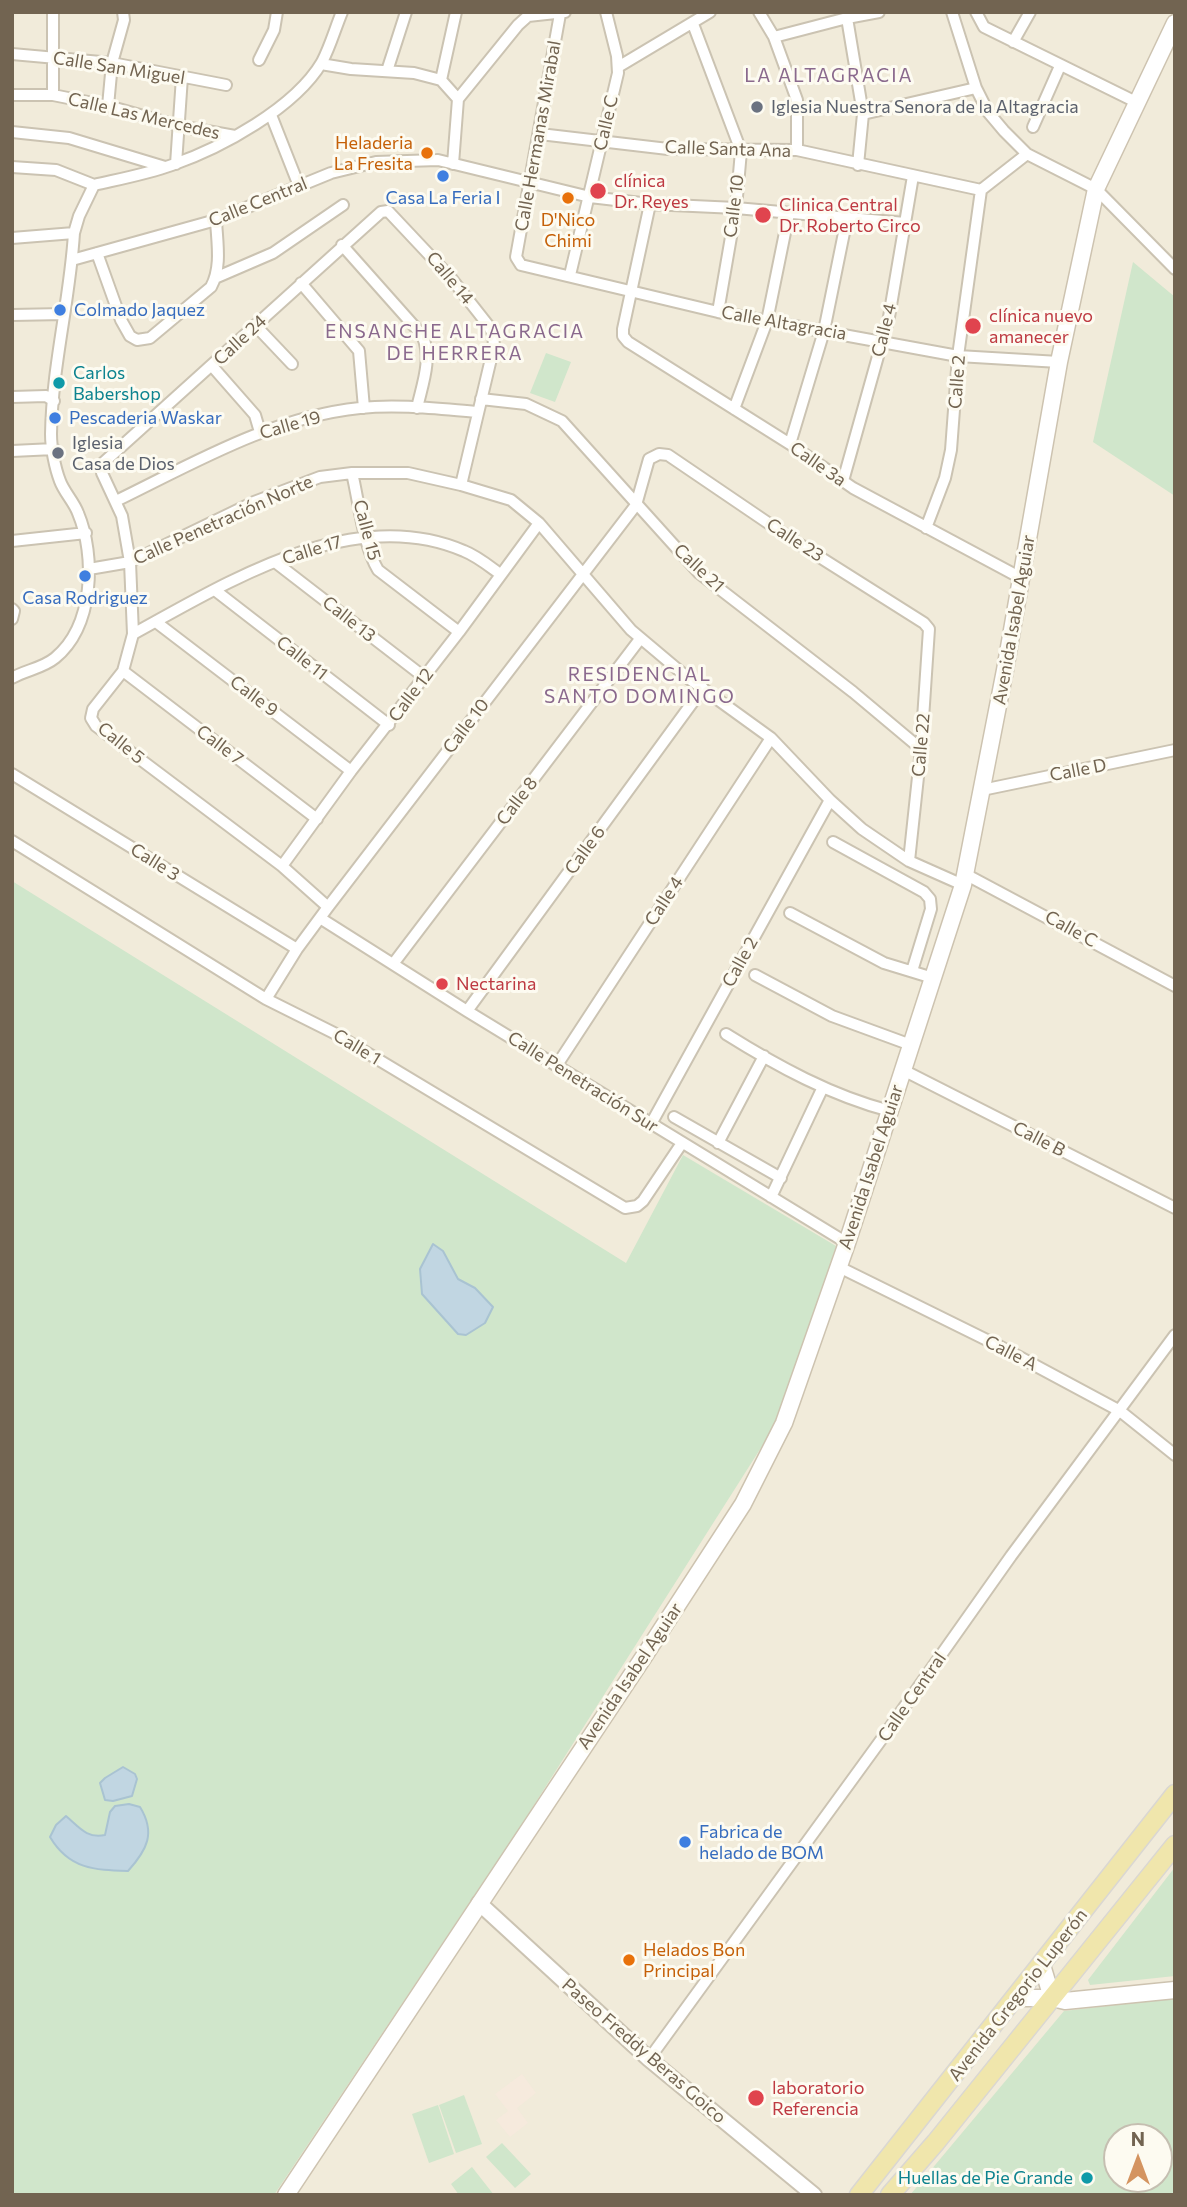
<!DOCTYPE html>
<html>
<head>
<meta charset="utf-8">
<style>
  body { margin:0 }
  #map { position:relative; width:1187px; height:2207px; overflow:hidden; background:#faf8eb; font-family:Commissioner,sans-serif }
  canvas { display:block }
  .frame { position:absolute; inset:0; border:14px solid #726451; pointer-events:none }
  .north { position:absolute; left:1103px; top:2123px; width:70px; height:70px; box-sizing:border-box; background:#fdfbf1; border:2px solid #c5bfb1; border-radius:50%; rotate:0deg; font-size:19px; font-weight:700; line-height:28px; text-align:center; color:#726451 }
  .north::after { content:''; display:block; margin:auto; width:24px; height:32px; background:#d49460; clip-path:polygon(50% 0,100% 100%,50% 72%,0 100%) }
</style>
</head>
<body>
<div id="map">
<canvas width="1187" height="2207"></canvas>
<div class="frame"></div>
<div class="north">N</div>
</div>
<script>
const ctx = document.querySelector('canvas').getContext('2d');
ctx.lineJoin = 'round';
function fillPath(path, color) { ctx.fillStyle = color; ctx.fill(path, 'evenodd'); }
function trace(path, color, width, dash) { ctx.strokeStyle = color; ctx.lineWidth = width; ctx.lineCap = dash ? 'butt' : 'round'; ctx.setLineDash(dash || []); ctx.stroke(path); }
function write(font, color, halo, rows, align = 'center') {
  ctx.font = font + ' Commissioner,sans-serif'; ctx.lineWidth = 6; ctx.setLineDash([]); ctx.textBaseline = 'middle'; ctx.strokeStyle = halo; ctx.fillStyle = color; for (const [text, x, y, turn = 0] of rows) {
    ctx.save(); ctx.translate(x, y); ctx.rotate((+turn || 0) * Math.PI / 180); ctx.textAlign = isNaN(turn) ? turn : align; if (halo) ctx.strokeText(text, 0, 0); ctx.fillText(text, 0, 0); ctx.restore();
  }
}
fillPath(new Path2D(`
  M 12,12 L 1175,12 L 1175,2195 L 12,2195 ZM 1117,2137 L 1159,2137 L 1159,2179 L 1117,2179 Z`), '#f1ebda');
fillPath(new Path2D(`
  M 522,2074 L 536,2093 L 517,2108 L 528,2123 L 510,2137 L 496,2120 L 508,2111 L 495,2094 Z`), '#f6eadd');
fillPath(new Path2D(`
  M 1133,262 L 1175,297 L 1175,496 L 1093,442 Z
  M 546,353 L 571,362 L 555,402 L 530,393 Z
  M 12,881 L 626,1263 L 683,1155 L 836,1246 L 778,1421 L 520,1827 L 274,2195 L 12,2195 Z
  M 1175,1867 L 1175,1976 L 1090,1985 L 1088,1980 Z
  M 1175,1998 L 1175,2195 L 910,2195 L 1064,2011 ZM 1117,2137 L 1159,2137 L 1159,2179 L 1117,2179 Z
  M 464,2095 L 482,2144 L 456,2153 L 439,2105 Z
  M 438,2105 L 454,2154 L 429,2163 L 412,2114 Z
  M 502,2143 L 531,2174 L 515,2188 L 486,2157 Z
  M 472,2167 L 494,2195 L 459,2195 L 451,2184 Z`), '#d0e6cb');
const water = new Path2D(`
  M 433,1244 L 443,1251 L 458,1279 L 475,1288 L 493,1307 L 485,1323 L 466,1335 L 458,1334 L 422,1294 L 420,1269 Z
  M 123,1767 L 135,1774 L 137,1779 L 132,1796 L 113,1801 L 105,1800 L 100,1783 L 105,1778 Z
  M 129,1804 L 140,1807 C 156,1833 147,1850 128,1871 C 94,1870 69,1869 50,1837 L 56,1825 L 66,1816 C 79,1827 87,1839 105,1835 L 110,1812 L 115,1806 Z`);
fillPath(water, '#c1d6e2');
trace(water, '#a9c3d2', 2);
const minor = new Path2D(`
  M 53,12 L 53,95
  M 759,12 L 774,37 L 797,100 L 797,150
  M 952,12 L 976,88 L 988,112 L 1004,131 L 1027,154 L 1096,189 L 1175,269
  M 976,12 L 984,27 L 1136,102
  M 560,14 L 516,257 L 521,265 L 718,312 L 958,356 L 1059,362
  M 847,18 L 863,114 L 858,165
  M 693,24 L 741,151 L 736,208 L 718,312
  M 774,37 L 847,18 L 879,12
  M 1013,42 L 1030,12
  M 12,54 L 112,63 L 226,85
  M 259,60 L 274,30 L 277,12
  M 321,64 L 351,69 L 414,73 L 441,80 L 458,99
  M 618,67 L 710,12
  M 387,71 L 406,12
  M 441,80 L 456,12
  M 12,95 L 53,95 L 108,106 L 179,126 L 235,136
  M 108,106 L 112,63 L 124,20 L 123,12
  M 863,114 L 976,88
  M 271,115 L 299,186
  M 1033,127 L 1060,66
  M 12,132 L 69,138 L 165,167
  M 540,134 L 668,149 L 797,150 L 981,190
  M 176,164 L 182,77
  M 453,164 L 458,99 L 518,25 L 528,16 L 565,12
  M 12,167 L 56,170 L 94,185
  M 981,190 L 1027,154
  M 650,204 L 623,329 L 623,336 L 628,342 L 790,444 L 853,488 L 1021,578
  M 12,238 L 74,233
  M 342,245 L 422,335 C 433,358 422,385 417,408
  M 97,253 L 121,320 L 130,336 L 137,340 L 150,338 L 211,287 C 222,267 217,242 216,220
  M 72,260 L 216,220 L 331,173 L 376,162 L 438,160 L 590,197 L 650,204 L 736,208 L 905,223
  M 570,275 L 618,73 L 617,56 L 606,12
  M 215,278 L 273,253 L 343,205
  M 301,283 L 359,351 L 364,408
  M 12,315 L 64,314
  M 255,325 L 292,364
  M 212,366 L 255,415 L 260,432
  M 12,397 L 46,396 L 54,401
  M 481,399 L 526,404 L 562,421 L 699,573 L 853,692 L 921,749
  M 734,409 L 767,321 L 789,213
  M 790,444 L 824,331 L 847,218
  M 12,451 L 54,449
  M 352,473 C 359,502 363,545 378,570 L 459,632
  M 843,481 L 889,317 L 913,176
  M 116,501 C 194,463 272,417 360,408 C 399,404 439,409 478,412
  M 926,528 L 945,478 L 951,450 L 958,356 L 981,190
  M 12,541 L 86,533
  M 275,562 L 424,677
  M 89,569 L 130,562 L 254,502 L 320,477 L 352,473 L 408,473 L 461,485 L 511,500 L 539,523 L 631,630 L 688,678 L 771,738 L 830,800 L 862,829 L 909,861 L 963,885
  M 216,591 L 389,725
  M 12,609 L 14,611 L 12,619
  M 156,622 L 351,771
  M 133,634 C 228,582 353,503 464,551 C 477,556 489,566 500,574
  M 123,671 L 317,819
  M 12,678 C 26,670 43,668 55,658 C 94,626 96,556 78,513 C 74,502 64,492 60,481 C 55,468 51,448 51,434 C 52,366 70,300 74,233 L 79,216 L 94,185 C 120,179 147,174 172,165 C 221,148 295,108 322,62 C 330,47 335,29 342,12
  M 12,774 L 297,949
  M 982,790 L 1175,750
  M 12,841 L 266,999 L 334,1033 L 625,1208 L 637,1206 L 643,1201 L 682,1143
  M 833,842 L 924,892 L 930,899 L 931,909 L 912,971
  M 282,866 L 351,771 L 459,632 L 539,523
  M 965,874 L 1175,986
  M 328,907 L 282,866 L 96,726 L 91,718 L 93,709 L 123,671 L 133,634 L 130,562 L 122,516 L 102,473 L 103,463 L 381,212 L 388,211 L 451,278 L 488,325 L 493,334 L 494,346 L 461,485
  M 790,913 L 884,963 L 933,978
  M 320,918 L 467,1011 L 847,1243
  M 393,964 L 640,639
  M 755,975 L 832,1016 L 911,1045
  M 266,999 L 297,949 L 328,907 L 636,505 L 649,459 L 659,454 L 668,455 L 799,544 L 924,623 L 929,629 L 921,749 L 909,861
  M 467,1011 L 703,688
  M 726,1034 C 777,1066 832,1096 890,1111
  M 557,1065 L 771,738
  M 903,1070 L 1175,1208
  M 674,1117 L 781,1178
  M 651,1124 L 830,800
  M 718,1143 L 764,1056
  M 771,1197 L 823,1087
  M 839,1267 L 997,1345 L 1120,1411 L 1175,1455
  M 649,2059 L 881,1740 L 1011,1556 L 1175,1335`);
const tertiary = new Path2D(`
  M 479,1903 L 649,2059 L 814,2195`);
const secondary = new Path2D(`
  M 1042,1965 L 1052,1998
  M 1016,1998 L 1052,1998 L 1065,2001 L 1175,1990
  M 286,2195 L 643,1658 L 743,1504 L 784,1423 L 847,1243 L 963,885 L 1005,670 L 1059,362 L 1096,189 L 1175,23`);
const primary = new Path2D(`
  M 859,2195 L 1175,1794
  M 890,2195 L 936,2142 L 1175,1845`);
trace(minor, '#cbc3b2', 14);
trace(tertiary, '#cbc3b2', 18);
trace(secondary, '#cdc3b0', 19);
trace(primary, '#dad7d2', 21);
trace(minor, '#fff', 10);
trace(tertiary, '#fff', 14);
trace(secondary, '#fff', 16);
trace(primary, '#f0e6ac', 18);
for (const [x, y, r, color] of [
  [757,107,7,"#6b7280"],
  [427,153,7,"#e8710a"],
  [443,176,7,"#3f7fe0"],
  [598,191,9,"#e0444e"],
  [568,198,7,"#e8710a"],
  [763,215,9,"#e0444e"],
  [60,310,7,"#3f7fe0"],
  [973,326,9,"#e0444e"],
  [59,383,7,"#0f9aa8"],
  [55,418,7,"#3f7fe0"],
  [58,453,7,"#6b7280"],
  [85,576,7,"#3f7fe0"],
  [442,984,7,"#e0444e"],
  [685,1842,7,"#3f7fe0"],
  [629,1960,7,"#e8710a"],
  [756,2098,9,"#e0444e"],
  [1087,2178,7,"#0f9aa8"]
]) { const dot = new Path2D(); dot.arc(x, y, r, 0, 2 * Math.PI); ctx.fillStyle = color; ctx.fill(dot); trace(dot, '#fdfbf1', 2.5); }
write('18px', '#726451', '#fdfbf1', [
  ["Calle San Miguel",119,68,9],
  ["Calle Las Mercedes",144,116,13],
  ["Calle C",606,123,-77],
  ["Calle Hermanas Mirabal",538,136,-80],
  ["Calle Santa Ana",728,149,2],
  ["Calle Central",258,202,-22],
  ["Calle 10",734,206,-83],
  ["Calle 14",450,278,50],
  ["Calle Altagracia",784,323,10],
  ["Calle 4",884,330,-76],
  ["Calle 24",240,340,-43],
  ["Calle 2",957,382,-86],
  ["Calle 19",290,425,-16],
  ["Calle 3a",818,464,35],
  ["Calle Penetración Norte",223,520,-24],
  ["Calle 15",367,530,75],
  ["Calle 23",795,540,33],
  ["Calle 17",312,550,-17],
  ["Calle 21",699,568,43],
  ["Calle 13",349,619,38],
  ["Avenida Isabel Aguiar",1014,620,-80],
  ["Calle 11",302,658,38],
  ["Calle 12",411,695,-53],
  ["Calle 9",254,696,37],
  ["Calle 10",466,726,-53],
  ["Calle 5",121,743,39],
  ["Calle 7",220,745,37],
  ["Calle 22",921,745,-85],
  ["Calle D",1078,770,-11],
  ["Calle 8",517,801,-53],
  ["Calle 6",585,850,-54],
  ["Calle 3",155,862,32],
  ["Calle 4",664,901,-57],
  ["Calle C",1071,929,29],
  ["Calle 2",740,962,-61],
  ["Calle 1",357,1047,31],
  ["Calle Penetración Sur",583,1082,32],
  ["Calle B",1039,1139,27],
  ["Avenida Isabel Aguiar",871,1167,-72],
  ["Calle A",1011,1353,27],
  ["Avenida Isabel Aguiar",630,1676,-56],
  ["Calle Central",912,1697,-55],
  ["Avenida Gregorio Luperón",1018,1995,-52],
  ["Paseo Freddy Beras Goico",644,2051,41]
]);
write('18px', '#5b616d', '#fdfbf1', [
  ["Iglesia Nuestra Senora de la Altagracia",771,107],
  ["Iglesia",72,443],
  ["Casa de Dios",72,464]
], 'left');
write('18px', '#c56008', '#fdfbf1', [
  ["Heladeria",413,143],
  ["La Fresita",413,164],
  ["D'Nico",568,220,"center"],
  ["Chimi",568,241,"center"],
  ["Helados Bon",643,1950,"left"],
  ["Principal",643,1971,"left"]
], 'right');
write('18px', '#be3a42', '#fdfbf1', [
  ["clínica",614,181],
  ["Dr. Reyes",614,202],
  ["Clinica Central",779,205],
  ["Dr. Roberto Circo",779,226],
  ["clínica nuevo",989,316],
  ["amanecer",989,337],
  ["Nectarina",456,984],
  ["laboratorio",772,2088],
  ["Referencia",772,2109]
], 'left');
write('18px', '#366cbe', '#fdfbf1', [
  ["Casa La Feria I",443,198,"center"],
  ["Colmado Jaquez",74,310],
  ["Pescaderia Waskar",69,418],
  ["Casa Rodriguez",85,598,"center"],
  ["Fabrica de",699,1832],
  ["helado de BOM",699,1853]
], 'left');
write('18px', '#0d838f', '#fdfbf1', [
  ["Carlos",73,373],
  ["Babershop",73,394],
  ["Huellas de Pie Grande",1073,2178,"right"]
], 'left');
ctx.letterSpacing = '2px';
write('19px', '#8a698d', '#fdfbf1', [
  ["LA ALTAGRACIA",829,76],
  ["ENSANCHE ALTAGRACIA",455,332],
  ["DE HERRERA",455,354],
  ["RESIDENCIAL",640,675],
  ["SANTO DOMINGO",640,697]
]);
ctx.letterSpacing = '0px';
</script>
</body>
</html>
